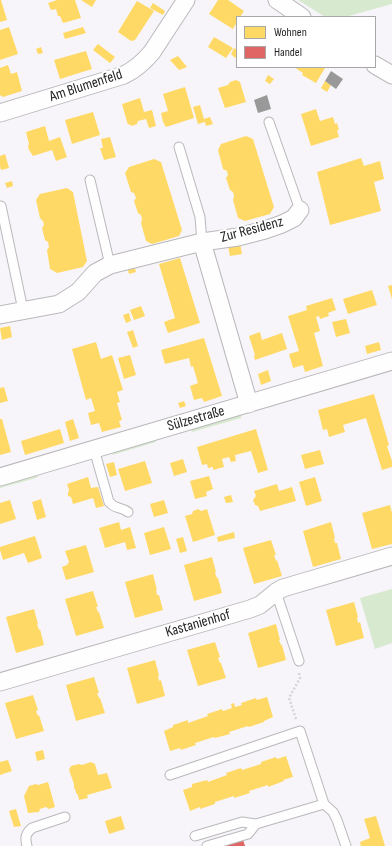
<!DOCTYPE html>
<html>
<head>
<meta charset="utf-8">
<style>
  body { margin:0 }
  #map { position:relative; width:392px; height:846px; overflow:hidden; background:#f7f5f9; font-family:"Sofia Sans Condensed",sans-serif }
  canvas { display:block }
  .legend { position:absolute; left:236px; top:16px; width:140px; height:52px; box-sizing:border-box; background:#fff; border:1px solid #a8a7a8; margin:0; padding:5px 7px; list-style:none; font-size:12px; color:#252426 }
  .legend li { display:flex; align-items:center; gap:8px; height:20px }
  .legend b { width:20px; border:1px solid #a8a7a8 }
</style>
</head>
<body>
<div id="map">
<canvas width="392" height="846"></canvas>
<ul class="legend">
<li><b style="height:11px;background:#ffd966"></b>Wohnen</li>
<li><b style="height:11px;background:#e06666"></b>Handel</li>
</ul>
</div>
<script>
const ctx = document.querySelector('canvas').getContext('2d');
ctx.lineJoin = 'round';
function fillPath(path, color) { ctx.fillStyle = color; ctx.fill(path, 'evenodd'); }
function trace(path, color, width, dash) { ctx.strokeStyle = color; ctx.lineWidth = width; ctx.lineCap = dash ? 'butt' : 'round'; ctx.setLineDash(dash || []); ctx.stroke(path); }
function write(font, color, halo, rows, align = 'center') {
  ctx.font = font + ' "Sofia Sans Condensed",sans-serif'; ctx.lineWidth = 4; ctx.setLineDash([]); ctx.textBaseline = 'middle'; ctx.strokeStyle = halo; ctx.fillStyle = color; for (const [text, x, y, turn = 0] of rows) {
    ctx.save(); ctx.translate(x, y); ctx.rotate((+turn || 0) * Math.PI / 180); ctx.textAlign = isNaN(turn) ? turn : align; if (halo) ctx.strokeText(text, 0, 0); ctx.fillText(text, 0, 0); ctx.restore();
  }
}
fillPath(new Path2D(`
  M 298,0 L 392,0 L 392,4 L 345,17 L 325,17 Z
  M 242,412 L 241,418 L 192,432 L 190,428 Z
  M 153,439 L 156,442 L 112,455 L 115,450 Z
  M 36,473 L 38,477 L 36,478 L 0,488 L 0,484 Z
  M 392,589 L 392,643 L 375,649 L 360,598 Z`), '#d7e9cf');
fillPath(new Path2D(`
  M 0,0 L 1,0 L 7,20 L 0,22 Z
  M 57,0 L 75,0 L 81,18 L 63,23 L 60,16 L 58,16 L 56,9 L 51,10 L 48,3 Z
  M 81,0 L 96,0 L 92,7 Z
  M 218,0 L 228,0 L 244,11 L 240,17 L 237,17 L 237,22 L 233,29 L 209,14 Z
  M 137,1 L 154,11 L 135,40 L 131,41 L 118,32 Z
  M 153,3 L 165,11 L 163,15 L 150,8 Z
  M 9,27 L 18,54 L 0,60 L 0,30 Z
  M 83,27 L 86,33 L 65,39 L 63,33 Z
  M 214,37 L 233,48 L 226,58 L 208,47 Z
  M 98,44 L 115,57 L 110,63 L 93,50 Z
  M 41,47 L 43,53 L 38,54 L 36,49 Z
  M 234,48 L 237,50 L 237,55 L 235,58 L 231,54 Z
  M 86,51 L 92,69 L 60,79 L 54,60 Z
  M 178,56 L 187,67 L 179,70 L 170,60 Z
  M 8,65 L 11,74 L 17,72 L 22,91 L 3,97 L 0,95 L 0,68 Z
  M 294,67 L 324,67 L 325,68 L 316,83 L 302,75 L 303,73 Z
  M 268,75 L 274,79 L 270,84 L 265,81 Z
  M 236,80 L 240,82 L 246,102 L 225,108 L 218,88 L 228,85 L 230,82 Z
  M 325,81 L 331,85 L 327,92 L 321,88 Z
  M 185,87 L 194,118 L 166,127 L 163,122 L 161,113 L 168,111 L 163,94 Z
  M 140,98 L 144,112 L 152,110 L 156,126 L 149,128 L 146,119 L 138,121 L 137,124 L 132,126 L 129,124 L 128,125 L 122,104 Z
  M 200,105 L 204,119 L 210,117 L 213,124 L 206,126 L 205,122 L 198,124 L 193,107 Z
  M 316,109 L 320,121 L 333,117 L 335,124 L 337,123 L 339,130 L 337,130 L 339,137 L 311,146 L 301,114 Z
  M 93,112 L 100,135 L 72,144 L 65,120 Z
  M 45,126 L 49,141 L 60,137 L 67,157 L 56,161 L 52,150 L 33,156 L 29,150 L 28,146 L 29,144 L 26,132 Z
  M 246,136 L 253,139 L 274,207 L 270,214 L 245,221 L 238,218 L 233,200 L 234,196 L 233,192 L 230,190 L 226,178 L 228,175 L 227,171 L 223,169 L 218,150 L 221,144 Z
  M 110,137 L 116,157 L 104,160 L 100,148 L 103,148 L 101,139 Z
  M 5,154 L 9,168 L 1,170 L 0,166 L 0,156 Z
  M 361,158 L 364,166 L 380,161 L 384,179 L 374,182 L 381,211 L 330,225 L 317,172 Z
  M 154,159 L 161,162 L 182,230 L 179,236 L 152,244 L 146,241 L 141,223 L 142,219 L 141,215 L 138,213 L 134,201 L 136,198 L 134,193 L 131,192 L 125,173 L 129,167 Z
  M 12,181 L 13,186 L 7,188 L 5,183 Z
  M 67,188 L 73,192 L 87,261 L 83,267 L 57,273 L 50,269 L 47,250 L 49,247 L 48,242 L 45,240 L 42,228 L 44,225 L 43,221 L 40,218 L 36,200 L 40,194 Z
  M 240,243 L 242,254 L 230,256 L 228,246 Z
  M 180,258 L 200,323 L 168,333 L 164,322 L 175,318 L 159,264 Z
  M 134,265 L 136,272 L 129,274 L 127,267 Z
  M 392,285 L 392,299 L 388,286 Z
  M 372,290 L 377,305 L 348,314 L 343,299 Z
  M 332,298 L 336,310 L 328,313 L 329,316 L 320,319 L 319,316 L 316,317 L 320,331 L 314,333 L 323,366 L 305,372 L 303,365 L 293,368 L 289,354 L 299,351 L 288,316 L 307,310 L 306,306 Z
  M 141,306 L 145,316 L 134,320 L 130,310 Z
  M 129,313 L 131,321 L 126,323 L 123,315 Z
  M 346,319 L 350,333 L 336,337 L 332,322 Z
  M 10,326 L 12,337 L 2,340 L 0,328 Z
  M 133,330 L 138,346 L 133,348 L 127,332 Z
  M 260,332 L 262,340 L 282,333 L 287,349 L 255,360 L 254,356 L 255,355 L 249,336 Z
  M 204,338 L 222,396 L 204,402 L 202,398 L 194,400 L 190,386 L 198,383 L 193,366 L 191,367 L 189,358 L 165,364 L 161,350 Z
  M 96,342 L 101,359 L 112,355 L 123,390 L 117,392 L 120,402 L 117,403 L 122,420 L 119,421 L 121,427 L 102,432 L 99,423 L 91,425 L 88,413 L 95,411 L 91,398 L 86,400 L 72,349 Z
  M 379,342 L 381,350 L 367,354 L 365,346 Z
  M 130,355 L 136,375 L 124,379 L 118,358 Z
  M 268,370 L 271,381 L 261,385 L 258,374 Z
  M 4,387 L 8,401 L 0,403 L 0,388 Z
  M 374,394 L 389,445 L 387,446 L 392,461 L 392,467 L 382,470 L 366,418 L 343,425 L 345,432 L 329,437 L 327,429 L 323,430 L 318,410 Z
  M 184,401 L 186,406 L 180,408 L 178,403 Z
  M 0,419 L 2,419 L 11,452 L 0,455 Z
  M 73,419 L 79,438 L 70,441 L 65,422 Z
  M 60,429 L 64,443 L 25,455 L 21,441 Z
  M 256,429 L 268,470 L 258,473 L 251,451 L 235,455 L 236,461 L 231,462 L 229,457 L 222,459 L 224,467 L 213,470 L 213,467 L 208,468 L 207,464 L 202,465 L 197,447 Z
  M 320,450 L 324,464 L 305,469 L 301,455 Z
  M 183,459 L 187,472 L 174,476 L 170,463 Z
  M 145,461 L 152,483 L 125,491 L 118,469 Z
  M 114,462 L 117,475 L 110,477 L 106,464 Z
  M 209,476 L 213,489 L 206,492 L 207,496 L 195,499 L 190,481 Z
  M 88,477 L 91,488 L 98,487 L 104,506 L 96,508 L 93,498 L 73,504 L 71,497 L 68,496 L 68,493 L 69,490 L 67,484 Z
  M 315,477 L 322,501 L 306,506 L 299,482 Z
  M 277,484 L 279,491 L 292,487 L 296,501 L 260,511 L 258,506 L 255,505 L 253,500 L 256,496 L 254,491 Z
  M 231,495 L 233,502 L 226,503 L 224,497 Z
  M 41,499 L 46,517 L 37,520 L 32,502 Z
  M 10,500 L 16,519 L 0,524 L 0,503 Z
  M 164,500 L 168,513 L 154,517 L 150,504 Z
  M 390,505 L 392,513 L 392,544 L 372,549 L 362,513 Z
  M 198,509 L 201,511 L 207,509 L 215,535 L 193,542 L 185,516 L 192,514 L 193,511 Z
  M 119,522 L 121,530 L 130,527 L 136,548 L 127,550 L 125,542 L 105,548 L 99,528 Z
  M 331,522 L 335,538 L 334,538 L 335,543 L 337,543 L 341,559 L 313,567 L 303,531 Z
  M 164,527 L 171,549 L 150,555 L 144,533 Z
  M 234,532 L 235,538 L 218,542 L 217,537 Z
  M 35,536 L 42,558 L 28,563 L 24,553 L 3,560 L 0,550 L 0,547 Z
  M 183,537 L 187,551 L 180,553 L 176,539 Z
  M 271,540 L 276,555 L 274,555 L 276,561 L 277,560 L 282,576 L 254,584 L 243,548 Z
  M 86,545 L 94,572 L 66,580 L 62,567 L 67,565 L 69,562 L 65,551 Z
  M 212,557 L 216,572 L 215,573 L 217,578 L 218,578 L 222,593 L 194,601 L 184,565 Z
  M 153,574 L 157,590 L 156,590 L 157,595 L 159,595 L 163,610 L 135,618 L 125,582 Z
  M 93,591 L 98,607 L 96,607 L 98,612 L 99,612 L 104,628 L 76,636 L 65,599 Z
  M 354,602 L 358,617 L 357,618 L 358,623 L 360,622 L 364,638 L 336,646 L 326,610 Z
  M 34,609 L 38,624 L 37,624 L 39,630 L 40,629 L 44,645 L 16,653 L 6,617 Z
  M 276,624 L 280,640 L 279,640 L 281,645 L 282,645 L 286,660 L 258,668 L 248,633 Z
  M 215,642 L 220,657 L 218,658 L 220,663 L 221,663 L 226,678 L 198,686 L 187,650 Z
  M 155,660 L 159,675 L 158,676 L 159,681 L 161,680 L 165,696 L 137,704 L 127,668 Z
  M 94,677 L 99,693 L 97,693 L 99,698 L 100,698 L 105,713 L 76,721 L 66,685 Z
  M 33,695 L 38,710 L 36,711 L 38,716 L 39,715 L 44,731 L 16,739 L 5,703 Z
  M 267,697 L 273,717 L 264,721 L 264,722 L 249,727 L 248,726 L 229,732 L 230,734 L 215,738 L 214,737 L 195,743 L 196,745 L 181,750 L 180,748 L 170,751 L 164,731 L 173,727 L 173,725 L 188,720 L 188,723 L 208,716 L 207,714 L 222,709 L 223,711 L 232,708 L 231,704 L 234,703 L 235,707 L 242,705 L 241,703 L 256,698 L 257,700 Z
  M 43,750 L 45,759 L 37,761 L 35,752 Z
  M 286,756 L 293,777 L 283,780 L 284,781 L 268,787 L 268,785 L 249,791 L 250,793 L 234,798 L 234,796 L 215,802 L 215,804 L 200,809 L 200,807 L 190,811 L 183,790 L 192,787 L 192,784 L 207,780 L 208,782 L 227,775 L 226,773 L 241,768 L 242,770 L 261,764 L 261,762 L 276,757 L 277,759 Z
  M 8,760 L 12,771 L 0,775 L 0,762 Z
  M 91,762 L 95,764 L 98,775 L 107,773 L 112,788 L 87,795 L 88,798 L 79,800 L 78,795 L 76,793 L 76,792 L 75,789 L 74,788 L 74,784 L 69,770 L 71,766 L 79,764 L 82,765 Z
  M 48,782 L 55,807 L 49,809 L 46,807 L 40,809 L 39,812 L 28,813 L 24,796 L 29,786 L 36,784 L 38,785 Z
  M 16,809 L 21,826 L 14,827 L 9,811 Z
  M 121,816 L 125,829 L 109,834 L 105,821 Z
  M 376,816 L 385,846 L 361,846 L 360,842 L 370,838 L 364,819 Z`), '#ffd966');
fillPath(new Path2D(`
  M 243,840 L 245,846 L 225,846 Z`), '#e06666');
fillPath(new Path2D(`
  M 331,71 L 343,79 L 336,89 L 325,81 Z
  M 267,95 L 271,109 L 258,113 L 254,100 Z`), '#999');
const lane = new Path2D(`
  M 269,122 L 300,210
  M 179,147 L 200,217 L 202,242
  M 90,180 L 110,265
  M 1,206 L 23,310
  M 94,449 L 109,502 C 116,510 120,506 128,512
  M 276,592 L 299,661
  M 170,775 L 300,731 L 324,804 L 333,812 L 337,820 L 346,846
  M 195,836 L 242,822 L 256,824 L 324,804
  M 27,846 C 25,838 25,834 32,828 L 65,817
  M 207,846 L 248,834 L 256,824`);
const street = new Path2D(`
  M 277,0 L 302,17
  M 375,65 L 392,75
  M 0,113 L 124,75 C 136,69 143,63 152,52 L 186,0
  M 202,242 L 249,404
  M 0,315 L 59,304 L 78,292 L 95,273 L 110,265 L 202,242 L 238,237 L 265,230 L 282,224 L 294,218 L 300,210
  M 0,477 L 392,361
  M 0,682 L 250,609 L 260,605 L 276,592 L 283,588 L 392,556`);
trace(lane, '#bab8bb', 11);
trace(street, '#bab8bb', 19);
trace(new Path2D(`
  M 296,719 L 289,698 L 300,678 L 299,673`), '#d4d4d5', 2.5, [2, 2]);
trace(lane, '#fefefe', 9);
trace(street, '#fefefe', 17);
write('15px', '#252426', '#fff', [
  ["Am Blumenfeld",86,86,-18],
  ["Zur Residenz",252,230,-15],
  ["Sülzestraße",196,419,-16],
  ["Kastanienhof",198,624,-16]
]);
</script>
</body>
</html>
